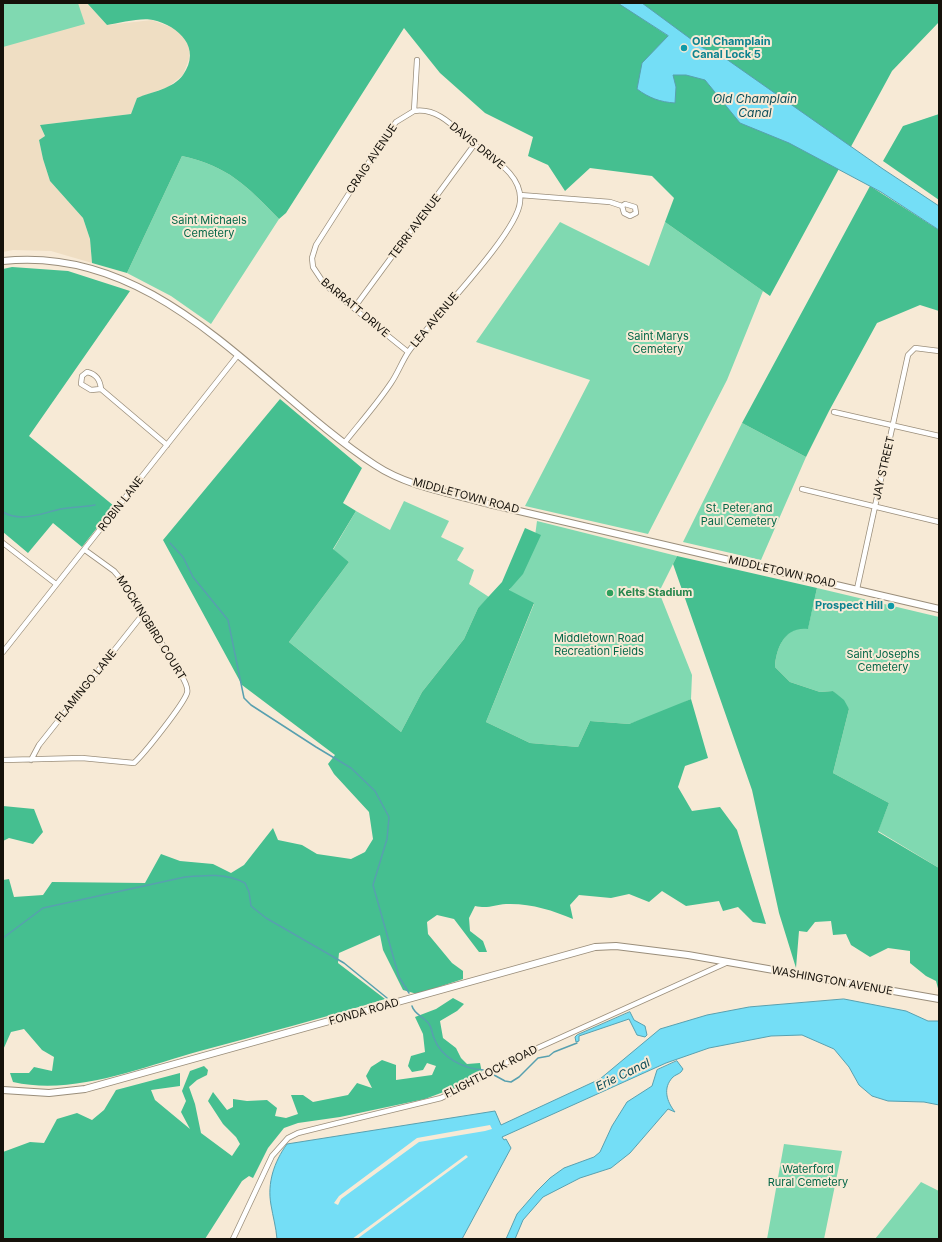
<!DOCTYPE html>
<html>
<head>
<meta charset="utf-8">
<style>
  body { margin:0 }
  #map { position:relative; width:942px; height:1242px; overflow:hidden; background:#f7ead6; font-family:Inter,sans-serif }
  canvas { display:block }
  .frame { position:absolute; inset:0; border:4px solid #15110a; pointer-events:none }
</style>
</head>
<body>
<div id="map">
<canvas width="942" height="1242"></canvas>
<div class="frame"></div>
</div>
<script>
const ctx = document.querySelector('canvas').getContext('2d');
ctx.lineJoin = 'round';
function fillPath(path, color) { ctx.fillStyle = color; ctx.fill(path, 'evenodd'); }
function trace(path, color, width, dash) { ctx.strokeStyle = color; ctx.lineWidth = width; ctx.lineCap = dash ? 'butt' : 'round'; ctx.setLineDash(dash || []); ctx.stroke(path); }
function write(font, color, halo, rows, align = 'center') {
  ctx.font = font + ' Inter,sans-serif'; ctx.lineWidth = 4; ctx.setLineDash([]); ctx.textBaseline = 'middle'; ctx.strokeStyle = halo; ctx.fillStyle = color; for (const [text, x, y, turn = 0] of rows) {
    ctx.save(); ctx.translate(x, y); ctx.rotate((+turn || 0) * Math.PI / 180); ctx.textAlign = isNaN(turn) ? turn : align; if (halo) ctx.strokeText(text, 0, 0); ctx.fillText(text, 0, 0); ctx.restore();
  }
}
fillPath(new Path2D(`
  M 3,3 L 87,3 L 107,25 L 152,20 L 176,29 L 181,34 L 190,48 L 189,59 L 183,75 L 168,87 L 137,98 L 131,114 L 40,125 L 45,136 L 39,140 L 43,159 L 50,181 L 83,218 L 90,239 L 92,263 L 51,251 L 13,250 L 3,252 Z`), '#efdec3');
fillPath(new Path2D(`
  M 3,3 L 78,3 L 85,24 L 3,47 Z
  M 182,156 C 228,166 247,186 279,219 L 211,324 L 171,296 L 127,273 Z
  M 560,222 L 649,266 L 665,222 L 763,291 L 727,380 L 648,534 L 525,506 L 590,380 L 476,342 Z
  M 742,423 L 806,457 L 761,560 L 683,542 Z
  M 404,501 L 449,521 L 441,537 L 464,548 L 457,560 L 474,570 L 469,584 L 489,597 L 478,608 L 464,639 L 422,692 L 401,732 L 289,642 L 349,562 L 333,550 L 356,511 L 390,530 Z
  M 537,521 L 677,556 L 659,592 L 692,675 L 691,699 L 661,713 L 629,724 L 590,721 L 578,747 L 530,743 L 486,722 L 534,604 L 509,591 L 535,536 Z
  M 817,588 L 939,617 L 939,868 L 878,831 L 889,803 L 833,773 L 849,709 L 833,691 L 820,692 L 790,682 L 775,667 C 776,648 785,626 808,628 Z
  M 784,1144 L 842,1151 L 824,1239 L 767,1239 Z
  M 921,1182 L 939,1191 L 939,1239 L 875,1239 Z`), '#80d9b1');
fillPath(new Path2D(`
  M 87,3 L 939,3 L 939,22 L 892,71 L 770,296 L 665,222 L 674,198 L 652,176 L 590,168 L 565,191 L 548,165 L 528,156 L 533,137 L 485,113 L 440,73 L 404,28 L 286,213 L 279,219 C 247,186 228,166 182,156 L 127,273 L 92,263 L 90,239 L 83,218 L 50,181 L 43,159 L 39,140 L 45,136 L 40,125 L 131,114 L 137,98 C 151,92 173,89 183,75 C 202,48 179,26 153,20 C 142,17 119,23 107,25 Z
  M 939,114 L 939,200 L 883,161 L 903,126 Z
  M 870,186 L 939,230 L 939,311 L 920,305 L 877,323 L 829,411 L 806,457 L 742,423 Z
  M 12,267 L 68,271 L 130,291 L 29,436 L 114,506 L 82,547 L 53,523 L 28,553 L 3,532 L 3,269 Z
  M 280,399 L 362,468 L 343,503 L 356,511 L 333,549 L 349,562 L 289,642 L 401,732 L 422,692 L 464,639 L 478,608 L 502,582 L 525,528 L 541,535 L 523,574 L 509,590 L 534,603 L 486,722 L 530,743 L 578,747 L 590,721 L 629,724 L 691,699 L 708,758 L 685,766 L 678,787 L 692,811 L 720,807 L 737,830 L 766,924 L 753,922 L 738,907 L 723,911 L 719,901 L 686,906 L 662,891 L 649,902 L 629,894 L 611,898 L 579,895 L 570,905 L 573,919 C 552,910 530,903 506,904 C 494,905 488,909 475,906 L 469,918 L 470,931 L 483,941 L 487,952 L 479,952 L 454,919 L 437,915 L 427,922 L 428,934 L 452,963 L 463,971 L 463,979 L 417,994 L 403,990 L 383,950 L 380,935 L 339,953 L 338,963 L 385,999 C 324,1018 262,1034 200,1051 C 142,1067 74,1096 13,1082 L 10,1073 L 29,1073 L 34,1067 L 52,1071 L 54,1057 L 42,1050 L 24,1029 L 11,1032 L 3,1050 L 3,880 L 9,879 L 14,897 L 43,895 L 52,882 L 145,883 L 161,854 L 180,861 L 213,864 L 231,873 L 244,865 L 273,828 L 278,840 L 302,845 L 317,854 L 351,859 L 365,852 L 373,839 L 369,812 L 334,774 L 328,764 L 335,755 L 242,685 L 163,540 Z
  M 677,556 L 817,588 L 808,629 C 785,626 776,648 775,667 L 790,682 L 820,692 L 833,691 L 844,700 L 849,709 L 833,773 L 889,803 L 878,832 L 939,868 L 939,992 L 936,981 L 926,976 L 910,963 L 910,951 L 888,948 L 870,957 L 851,945 L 846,934 L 833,935 L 831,921 L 815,922 L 807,932 L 799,931 L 796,968 L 779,913 L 752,790 L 673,564 Z
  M 3,806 L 34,809 L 43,832 L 33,844 L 9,838 L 3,841 Z
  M 453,998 L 464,1004 L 457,1011 L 440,1021 L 443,1038 L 456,1048 L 461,1058 L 467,1064 L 480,1063 L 482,1073 L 454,1088 L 425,1099 L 340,1117 L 298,1123 L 284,1128 L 268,1148 L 253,1178 L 249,1176 L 242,1181 L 205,1239 L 3,1239 L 3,1152 L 30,1142 L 44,1143 L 57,1119 L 77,1113 L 92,1120 L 104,1110 L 116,1090 L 180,1073 L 180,1086 L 151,1090 L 155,1100 L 190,1129 L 181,1112 L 186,1101 L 182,1091 L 190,1071 L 204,1066 L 208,1070 L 207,1075 L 197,1080 L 189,1087 L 195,1104 L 201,1133 L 232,1156 L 240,1144 L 236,1137 L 223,1124 L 208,1101 L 213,1092 L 227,1110 L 233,1107 L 233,1099 L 247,1101 L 267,1100 L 277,1108 L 275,1116 L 286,1118 L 298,1114 L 291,1095 L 303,1095 L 313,1102 L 348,1095 L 357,1083 L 372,1088 L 366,1076 L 371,1067 L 382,1060 L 396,1065 L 396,1080 L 432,1075 L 436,1066 L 427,1063 L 423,1070 L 412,1072 L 408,1066 L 411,1056 L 425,1052 L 423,1034 L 415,1017 L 436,1009 Z`), '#45bf90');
const water = new Path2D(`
  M 618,3 L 642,3 L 703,48 L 722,56 L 883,169 L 939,206 L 939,230 L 881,192 L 789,143 L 740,123 L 705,80 L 686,75 L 673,75 L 676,87 L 675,103 C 660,102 649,98 637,89 L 642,63 L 668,36 Z
  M 844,999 L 906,1011 L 928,1021 L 939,1021 L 939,1105 L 924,1102 L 888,1101 L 872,1096 L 859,1085 L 849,1067 L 834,1049 L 802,1035 L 771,1036 L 709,1048 L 666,1063 L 502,1137 L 504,1140 L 506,1139 L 511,1148 L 462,1239 L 277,1239 C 276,1227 273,1217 271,1205 C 267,1183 274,1162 287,1144 L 495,1111 L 501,1125 L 600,1079 L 660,1029 L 707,1015 L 749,1007 Z
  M 630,1012 L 634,1020 L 645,1026 L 647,1035 L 645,1037 L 637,1035 L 629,1019 L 579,1036 L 579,1041 L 576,1042 L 575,1037 L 577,1035 Z
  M 677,1061 L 683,1069 L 681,1072 C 679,1074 675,1075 673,1077 C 662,1088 667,1102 675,1112 L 668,1109 L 630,1153 L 611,1168 L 580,1178 L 543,1197 L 523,1220 L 515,1239 L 506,1239 L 517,1214 L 537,1191 L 550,1178 L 564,1168 L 594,1157 L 600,1152 L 612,1126 L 627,1102 L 652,1086 L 657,1070 Z`);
fillPath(water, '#74def6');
trace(water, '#58a0af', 1);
fillPath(new Path2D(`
  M 490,1125 L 492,1129 L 485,1131 L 419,1142 L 341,1199 L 338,1205 L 334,1203 L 339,1196 L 417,1138 Z
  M 466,1155 L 468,1157 L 357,1239 L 352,1239 Z`), '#f7ead6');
trace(new Path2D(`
  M 3,512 C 21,523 42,513 61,509 C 72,507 83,507 95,505
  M 170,543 L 183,557 L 193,577 L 228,620 L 244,698 L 251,705 L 316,747 L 351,768 L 375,791 L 389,817 L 387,839 L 373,885 L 399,977 L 409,993
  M 3,938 L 43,908 L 185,877 C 206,875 226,873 245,883 L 249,892 L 251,906 L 266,918 L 344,963 L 387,998
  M 412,1006 C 414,1014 424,1017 429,1024 C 432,1028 432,1034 434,1038 C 441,1058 464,1069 484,1070
  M 494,1075 L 505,1081 L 511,1082 L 519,1077 L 538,1058 L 549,1056 L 554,1052 L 577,1043`), '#58a0af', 1.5);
const street = new Path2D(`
  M 520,195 L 610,202 L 622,206
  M 625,204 L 635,207 L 636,213 L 630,216 L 624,213 L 622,206 Z
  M 354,308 L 474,145
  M 408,352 L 325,285 L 313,267 L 312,258 L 316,245 L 387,134 L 396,122 L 414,111 L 417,60
  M 87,372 C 96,374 100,379 101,389 L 91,390 L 81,384 L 82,376 Z
  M 101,389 L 167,445
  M 834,412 L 939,436
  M 345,442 C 360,423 377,404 391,383 C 398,373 402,361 409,351 C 431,321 518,233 520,202 C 523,175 493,159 475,145 C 457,131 440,107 414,111
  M 802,489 L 939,522
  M 3,543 L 56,584
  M 857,589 L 908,355 L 915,348 L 939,351
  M 3,652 L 238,355
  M 3,760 L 82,758 L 134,763 C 144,754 183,705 187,693 C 189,687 183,678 180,673 L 125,584 L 114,571 L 85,550
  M 31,760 L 39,745 L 143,614
  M 233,1239 L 272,1156 L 288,1138 L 298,1133 L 334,1124 L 441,1098 L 473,1082 L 511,1060 L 726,963`);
const secondary = new Path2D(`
  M 3,261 C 159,244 259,389 375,465 C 408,487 451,493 489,504 L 939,609
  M 3,1090 L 49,1093 L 85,1089 L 595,947 L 616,946 L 688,955 L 939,999`);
trace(street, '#9a8e7b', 6);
trace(secondary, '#9a8e7b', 8);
trace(street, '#fff', 4.5);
trace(secondary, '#fff', 6);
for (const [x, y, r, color] of [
  [684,48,4,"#0f9aa8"],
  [610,593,4,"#2e9e5b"],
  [891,606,4,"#0f9aa8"]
]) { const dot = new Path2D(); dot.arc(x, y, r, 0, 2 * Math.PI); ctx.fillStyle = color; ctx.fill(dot); trace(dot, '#f7ead6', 1.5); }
write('bold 11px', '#0d838f', '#f7ead6', [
  ["Old Champlain",692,42],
  ["Canal Lock 5",692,55],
  ["Prospect Hill",883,606,"right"]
], 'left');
write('11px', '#15110a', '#f7ead6', [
  ["DAVIS DRIVE",477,146,39],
  ["CRAIG AVENUE",372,159,-56],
  ["TERRI AVENUE",415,227,-53],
  ["BARRATT DRIVE",355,308,40],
  ["LEA AVENUE",435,320,-50],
  ["JAY STREET",884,468,-77],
  ["MIDDLETOWN ROAD",466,496,15],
  ["ROBIN LANE",121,504,-52],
  ["MIDDLETOWN ROAD",782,572,13],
  ["MOCKINGBIRD COURT",151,628,58],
  ["FLAMINGO LANE",86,686,-51],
  ["WASHINGTON AVENUE",832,981,10],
  ["FONDA ROAD",364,1012,-16],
  ["FLIGHTLOCK ROAD",491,1072,-27]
]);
write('11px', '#056748', '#f7ead6', [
  ["Saint Michaels",209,221],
  ["Cemetery",209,234],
  ["Saint Marys",658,337],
  ["Cemetery",658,350],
  ["St. Peter and",739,509],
  ["Paul Cemetery",739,522],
  ["Middletown Road",599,639],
  ["Recreation Fields",599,652],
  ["Saint Josephs",883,655],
  ["Cemetery",883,668],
  ["Waterford",808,1170],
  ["Rural Cemetery",808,1183]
]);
write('bold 11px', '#27864d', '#f7ead6', [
  ["Kelts Stadium",618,593]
], 'left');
write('italic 12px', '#0c4d59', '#f7ead6', [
  ["Old Champlain",755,99],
  ["Canal",755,113],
  ["Erie Canal",623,1075,-26]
]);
</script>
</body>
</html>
